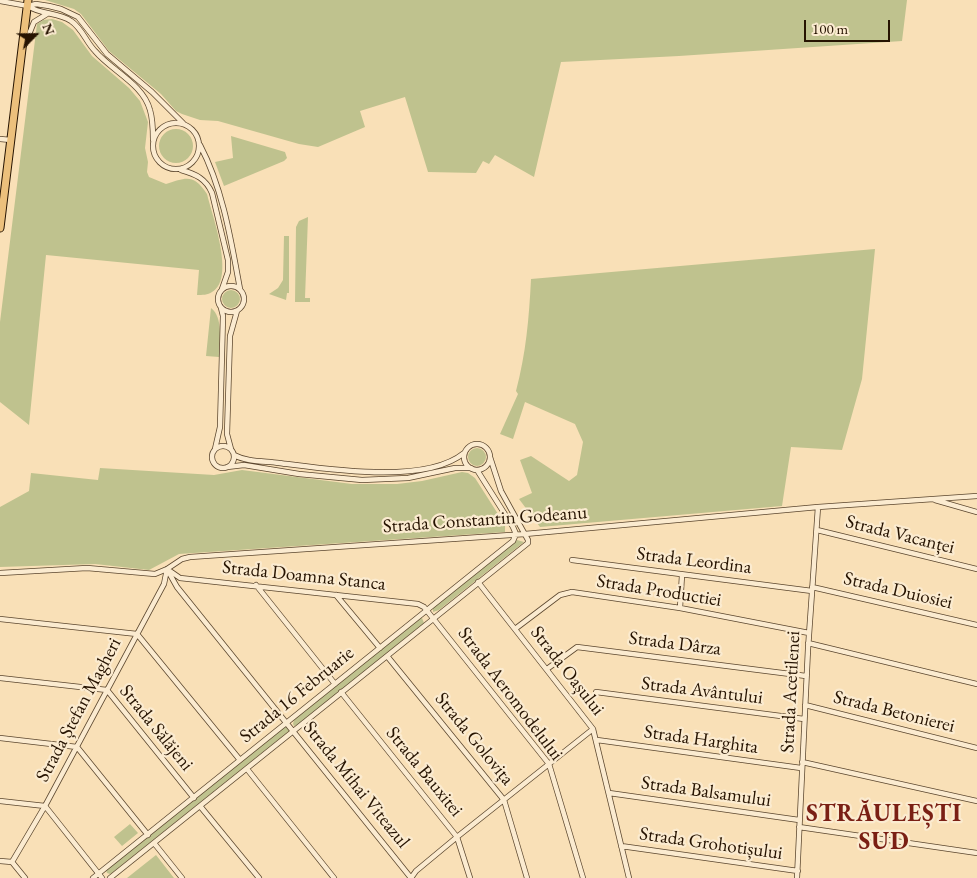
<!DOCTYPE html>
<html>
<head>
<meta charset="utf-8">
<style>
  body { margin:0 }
  #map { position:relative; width:977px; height:878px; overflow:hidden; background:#f9e0b7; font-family:"EB Garamond",serif }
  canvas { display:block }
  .north { position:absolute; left:10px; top:10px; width:50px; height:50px; -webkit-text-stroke:4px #fbebd0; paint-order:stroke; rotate:67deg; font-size:14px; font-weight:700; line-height:20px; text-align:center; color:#261301 }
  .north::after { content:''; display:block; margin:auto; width:18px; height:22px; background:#261301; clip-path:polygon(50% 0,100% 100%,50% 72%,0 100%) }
  .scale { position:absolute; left:804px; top:20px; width:86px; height:22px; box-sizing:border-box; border:2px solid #261301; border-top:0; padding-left:6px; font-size:15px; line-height:18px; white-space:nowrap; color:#261301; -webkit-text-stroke:4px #fbebd0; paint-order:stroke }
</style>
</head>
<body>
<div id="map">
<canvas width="977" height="878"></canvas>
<div class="north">N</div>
<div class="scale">100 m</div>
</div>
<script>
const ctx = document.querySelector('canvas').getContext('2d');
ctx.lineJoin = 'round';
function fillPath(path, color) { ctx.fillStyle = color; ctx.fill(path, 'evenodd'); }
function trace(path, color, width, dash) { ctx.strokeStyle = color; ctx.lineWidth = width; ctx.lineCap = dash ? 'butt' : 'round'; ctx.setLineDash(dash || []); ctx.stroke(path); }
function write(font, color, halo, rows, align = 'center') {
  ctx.font = font + ' "EB Garamond",serif'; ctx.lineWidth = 4.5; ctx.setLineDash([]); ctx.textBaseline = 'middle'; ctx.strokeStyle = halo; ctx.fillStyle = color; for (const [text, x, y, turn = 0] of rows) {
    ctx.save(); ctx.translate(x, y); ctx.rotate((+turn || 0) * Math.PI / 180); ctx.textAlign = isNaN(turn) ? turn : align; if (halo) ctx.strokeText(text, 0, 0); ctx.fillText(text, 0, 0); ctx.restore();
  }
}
fillPath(new Path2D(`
  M 45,0 L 907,0 L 902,41 L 679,56 L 561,62 L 534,177 L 495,155 L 489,164 L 483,161 L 476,173 L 428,172 L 405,97 L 360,111 L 365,127 L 318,147 L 299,144 L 218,121 L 200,120 L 182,114 L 176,111 L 161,94 L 109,51 L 81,14 L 74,9 Z
  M 52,19 L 62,22 L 73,30 L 92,56 L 129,88 L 140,101 L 148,122 L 145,148 L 148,162 L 147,172 L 149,177 L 166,184 C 186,178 193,173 207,194 C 212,215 236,279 212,292 C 208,295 202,295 197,295 L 199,270 L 46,255 L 29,425 L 0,402 L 0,322 L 37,24 L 43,20 Z
  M159 146a17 17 0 1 1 34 0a17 17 0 1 1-34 0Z
  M 231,136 L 285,152 L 287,158 L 284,161 L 224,186 L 215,162 L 233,158 Z
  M 308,217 L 305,298 L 310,298 L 310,302 L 295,302 L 296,227 L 299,221 Z
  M 284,236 L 289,236 L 289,293 L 287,293 L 286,300 L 269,294 L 278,288 L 283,280 Z
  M 875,249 L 862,379 L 842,450 L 791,447 L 782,506 L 540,527 L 519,499 L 532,493 L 520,460 L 531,456 L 569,481 L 577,475 L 583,442 L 575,424 L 525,402 L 513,439 L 500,434 L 518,394 L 516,391 C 526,353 529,319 531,279 Z
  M222 299a9 9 0 1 1 18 0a9 9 0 1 1-18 0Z
  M 211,308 C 224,318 219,342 219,357 L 206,356 Z
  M468 457a9 9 0 1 1 18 0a9 9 0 1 1-18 0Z
  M 100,468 L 214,475 L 242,470 L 352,484 L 397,484 L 422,481 L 462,472 L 468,473 L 475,478 L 505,525 L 505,532 L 179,554 L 149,570 L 95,564 L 0,567 L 0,507 L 29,491 L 31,473 L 98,480 Z
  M 517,540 L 524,542 L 439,610 L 433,612 L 433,606 Z
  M 422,618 L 424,623 L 298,725 L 294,726 L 293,724 L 294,720 L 418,619 Z
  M 287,725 L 291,729 L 288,732 L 112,873 L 110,874 L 107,873 L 106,870 Z
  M 130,824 L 138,833 L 122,846 L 114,837 Z
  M 156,855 L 174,878 L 127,878 Z`), '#bfc28e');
const minor = new Path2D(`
  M 0,1 L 28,6 L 36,4 L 49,6 L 61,9 L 78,17 L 107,54 L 152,92 L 183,123
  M 28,6 C 41,15 58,12 71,21 C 82,28 86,42 95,51 C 112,71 143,84 150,110 C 153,120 153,130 153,140
  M 25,44 L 34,22 L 47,14
  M153 146a23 23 0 1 1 46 0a23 23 0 1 1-46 0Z
  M 0,139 L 11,140
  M 200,145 C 223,189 231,240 240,289
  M 181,170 C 196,174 206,179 212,193 L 228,260 L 228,272 L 222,289
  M218 299a13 13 0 1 1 26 0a13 13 0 1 1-26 0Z
  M464 457a13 13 0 1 1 26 0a13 13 0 1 1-26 0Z
  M212 457a11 11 0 1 1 22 0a11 11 0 1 1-22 0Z
  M 215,449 L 220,427 L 223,316 L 221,308
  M 231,449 L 227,434 L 230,336 L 237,311
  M 234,455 C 247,462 264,461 279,463 C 327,469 425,485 464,453
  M 227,467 L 244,465 L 299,474 L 362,480 L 408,478 L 455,468 L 471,468
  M 477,470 L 513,527 L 516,534
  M 935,500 L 977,512
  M 817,530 L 977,569
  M 572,560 L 812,591
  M 167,569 L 180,578 L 418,604 L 424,607 L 549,764 L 583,878
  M 168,571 L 177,587 L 411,878
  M 0,573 L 87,568 L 155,574 L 167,569 L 182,559 L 190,557 L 525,534 L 818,507 L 977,496
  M 478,582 L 593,729 L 629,878
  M 256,585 L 335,684
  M 812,587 L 977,625
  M 336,595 L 380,648
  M 680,608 L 682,575
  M 0,619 L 137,634 L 240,760
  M 515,629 L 560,595 L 572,592 L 680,608 L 809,633
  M 808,643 L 977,684
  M 387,656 L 504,800 L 527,878
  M 547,669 L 577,647 L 806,676
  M 0,678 L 107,690 L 194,798
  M 341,692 L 457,837 L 470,878
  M 596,692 L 804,719
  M 805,705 L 977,748
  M 0,738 L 77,747 L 148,835
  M 597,740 L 801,768
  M 802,762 L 977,801
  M 247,769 L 334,878
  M 609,793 L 799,820
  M 0,801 L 45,806 L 102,878
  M 200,806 L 259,878
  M 799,827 L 977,853
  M 154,843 L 182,878
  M 621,846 L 798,871
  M 0,861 L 12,862 L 25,878
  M 12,862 L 45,806 L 164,584 L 167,569
  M 93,878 L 513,541 L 516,534
  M 110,878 L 528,543 L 528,540 L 501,491 L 490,457
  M 411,878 L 416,871 L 457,837 L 593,729
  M 797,878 L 808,649 L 818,507`);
const primary = new Path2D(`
  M 0,228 L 28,0`);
trace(minor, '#5b462e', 6);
trace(primary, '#261301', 9);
trace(minor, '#fbebd0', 4.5);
trace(primary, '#ecc07c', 7);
write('19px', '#261301', '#fbebd0', [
  ["Strada Constantin Godeanu",485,520,-4],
  ["Strada Vacanței",900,535,14],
  ["Strada Leordina",694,561,7],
  ["Strada Doamna Stanca",304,576,6],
  ["Strada Productiei",659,591,9],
  ["Strada Duiosiei",898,591,13],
  ["Strada Dârza",675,644,7],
  ["Strada Oașului",567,671,52],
  ["Strada Avântului",702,691,7],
  ["Strada Acetilenei",791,692,-87],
  ["Strada Aeromodelului",510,694,53],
  ["Strada 16 Februarie",297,695,-39],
  ["Strada Ștefan Magheri",79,710,-62],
  ["Strada Betonierei",894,712,14],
  ["Strada Sălăjeni",156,728,51],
  ["Strada Golovița",474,739,51],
  ["Strada Harghita",701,740,8],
  ["Strada Bauxitei",424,772,51],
  ["Strada Mihai Viteazul",356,785,51],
  ["Strada Balsamului",706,792,8],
  ["Strada Grohotișului",711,844,8]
]);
ctx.letterSpacing = '1px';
write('bold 24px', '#7a1f14', '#fbebd0', [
  ["STRĂULEȘTI",884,814],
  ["SUD",884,842]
]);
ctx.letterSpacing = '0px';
</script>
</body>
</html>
